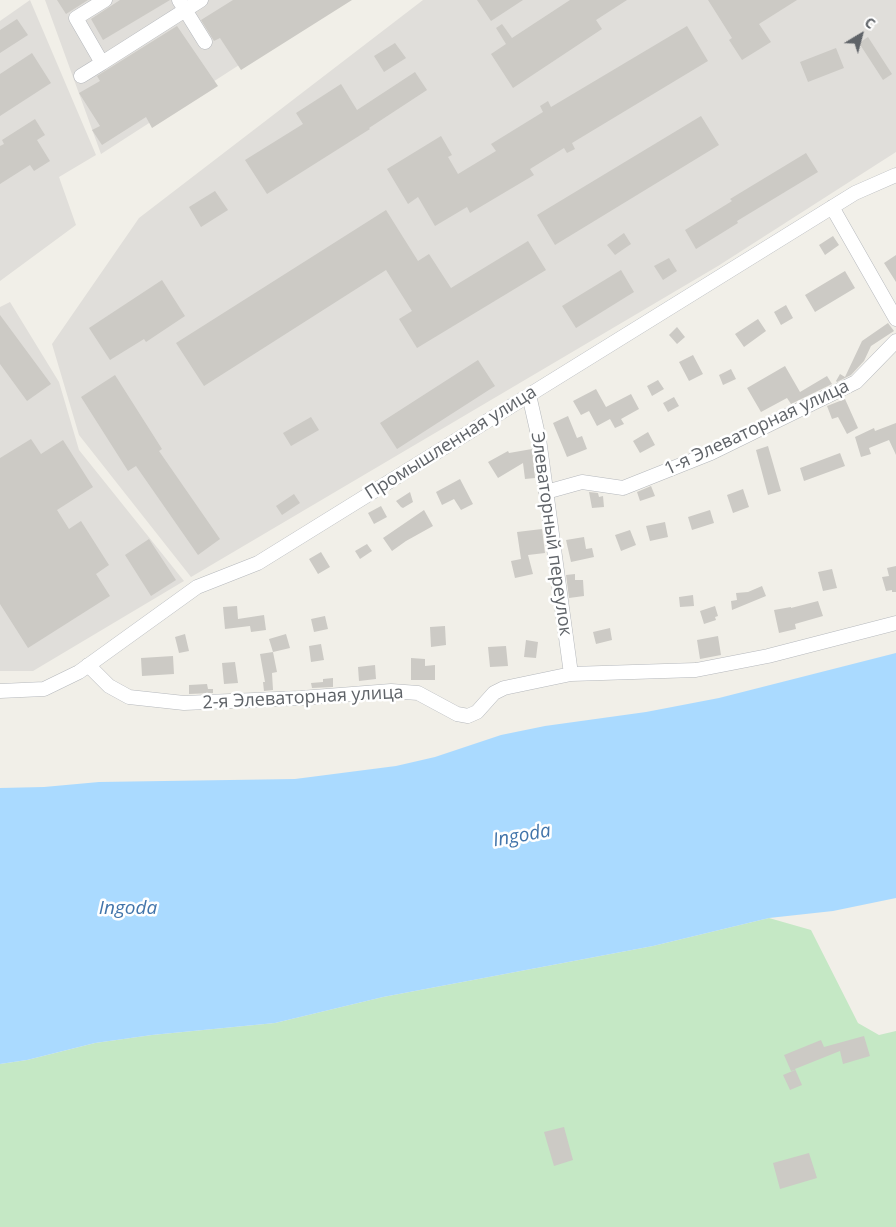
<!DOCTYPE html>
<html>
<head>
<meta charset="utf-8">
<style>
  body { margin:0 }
  #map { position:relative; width:896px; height:1227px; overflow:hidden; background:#f1efe8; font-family:"Open Sans",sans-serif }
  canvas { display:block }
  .north { position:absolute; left:836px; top:10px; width:50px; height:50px; -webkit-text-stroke:4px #fff; paint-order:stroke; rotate:37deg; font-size:14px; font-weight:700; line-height:20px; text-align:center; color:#5f6368 }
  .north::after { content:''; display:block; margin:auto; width:18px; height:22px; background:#5f6368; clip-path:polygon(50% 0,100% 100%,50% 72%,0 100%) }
</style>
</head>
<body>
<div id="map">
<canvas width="896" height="1227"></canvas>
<div class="north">С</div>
</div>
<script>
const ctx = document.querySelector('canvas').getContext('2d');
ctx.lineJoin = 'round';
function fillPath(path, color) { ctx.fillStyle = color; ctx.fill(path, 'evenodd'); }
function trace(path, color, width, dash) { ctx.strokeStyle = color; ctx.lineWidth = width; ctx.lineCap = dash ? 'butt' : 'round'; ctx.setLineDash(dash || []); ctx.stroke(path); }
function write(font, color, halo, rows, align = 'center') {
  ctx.font = font + ' "Open Sans",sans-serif'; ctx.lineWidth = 5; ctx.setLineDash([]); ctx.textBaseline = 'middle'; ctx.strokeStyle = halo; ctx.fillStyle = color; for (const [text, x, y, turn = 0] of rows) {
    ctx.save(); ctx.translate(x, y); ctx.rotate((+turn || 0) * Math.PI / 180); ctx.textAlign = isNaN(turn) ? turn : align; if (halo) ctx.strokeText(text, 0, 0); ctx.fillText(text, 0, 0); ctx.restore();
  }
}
fillPath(new Path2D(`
  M 30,0 L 96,155 L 59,177 L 76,225 L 0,281 L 0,21 Z
  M 45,0 L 340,0 L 101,154 Z
  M 423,0 L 896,0 L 896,152 L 718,266 L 191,577 L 79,435 L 52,344 L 139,218 Z
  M 10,302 L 59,382 L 79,450 L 184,581 L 33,671 L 0,671 L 0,307 Z`), '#e0deda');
fillPath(new Path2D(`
  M 769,918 L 811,930 L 858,1023 L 879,1035 L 896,1031 L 896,1227 L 0,1227 L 0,1064 L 27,1060 L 95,1043 L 152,1035 L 275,1023 L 383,997 L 653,946 Z`), '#c5e8c5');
fillPath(new Path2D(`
  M 896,653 L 896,898 L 833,911 L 769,918 L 653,946 L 383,997 L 275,1023 L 152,1035 L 95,1043 L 27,1060 L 0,1064 L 0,788 L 44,787 L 99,782 L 295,779 L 396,766 L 435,757 L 501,735 L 545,726 L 646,712 L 719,698 Z`), '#aadaff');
fillPath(new Path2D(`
  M 57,0 L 88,0 L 66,14 Z
  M 120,0 L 170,0 L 103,40 L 91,19 Z
  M 233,0 L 352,0 L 241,70 L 220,38 L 214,41 L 201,20 Z
  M 477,0 L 523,0 L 491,21 Z
  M 570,0 L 627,0 L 596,20 L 602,29 L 513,88 L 491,54 L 506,44 L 496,28 L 502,24 L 512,38 Z
  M 708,0 L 797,0 L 759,24 L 771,42 L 742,60 L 729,40 L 732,38 Z
  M 17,19 L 28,35 L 0,53 L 0,30 Z
  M 177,26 L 218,86 L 152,128 L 146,117 L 102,145 L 92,130 L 100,126 L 79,93 L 100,81 L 97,76 Z
  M 687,26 L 708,61 L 572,143 L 575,149 L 567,153 L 564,148 L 530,169 L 534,175 L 470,213 L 467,207 L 435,226 L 418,197 L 408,204 L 387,169 L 441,136 L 452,155 L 448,157 L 458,174 L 496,151 L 491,144 L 543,112 L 540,106 L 548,101 L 551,107 Z
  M 868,37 L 892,74 L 883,80 L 859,43 Z
  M 395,43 L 406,58 L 384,72 L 374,56 Z
  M 836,48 L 844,68 L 808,82 L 800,62 Z
  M 32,53 L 51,83 L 0,116 L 0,74 Z
  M 415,72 L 427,90 L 369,128 L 370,129 L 267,194 L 245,160 L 303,124 L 296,113 L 341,84 L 357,110 Z
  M 701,116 L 719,145 L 555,245 L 537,215 Z
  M 35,119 L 45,135 L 37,140 L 50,161 L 34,171 L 30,165 L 0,184 L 0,146 L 4,144 L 2,140 Z
  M 806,153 L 818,172 L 737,221 L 738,223 L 696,249 L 685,230 L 732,201 L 730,199 Z
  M 215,191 L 228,210 L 201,227 L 189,207 Z
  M 386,210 L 418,261 L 429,254 L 451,288 L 528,241 L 546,270 L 417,348 L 399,319 L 412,311 L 386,270 L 204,386 L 176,343 Z
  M 624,233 L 631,244 L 615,255 L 607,245 Z
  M 833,236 L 839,245 L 825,255 L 819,245 Z
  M 896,255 L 896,282 L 884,263 Z
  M 669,258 L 677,271 L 663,280 L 654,266 Z
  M 621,270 L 634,292 L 576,328 L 562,306 Z
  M 845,271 L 855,288 L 815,312 L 805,295 Z
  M 162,280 L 185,316 L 146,342 L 144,339 L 110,360 L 89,328 Z
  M 786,305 L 793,318 L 781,325 L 774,312 Z
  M 0,315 L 51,384 L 27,401 L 0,364 Z
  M 758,319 L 766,331 L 744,347 L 735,334 Z
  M 888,323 L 894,331 L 871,346 L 864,361 L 851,375 L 837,382 L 836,381 L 840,374 L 845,377 L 862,341 Z
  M 677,327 L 685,337 L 677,344 L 669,335 Z
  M 693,355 L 703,374 L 689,381 L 679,362 Z
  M 478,360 L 495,386 L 397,449 L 380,423 Z
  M 785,366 L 800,392 L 827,376 L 832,384 L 791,404 L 787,398 L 761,412 L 747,388 Z
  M 731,369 L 736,379 L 723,385 L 719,375 Z
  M 115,375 L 162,449 L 159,451 L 220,539 L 198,555 L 136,466 L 128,471 L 81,397 Z
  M 658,380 L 664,389 L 652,396 L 647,386 Z
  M 596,389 L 606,407 L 631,394 L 639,409 L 621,419 L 624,424 L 615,428 L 610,419 L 597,426 L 589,411 L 581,415 L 573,401 Z
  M 674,397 L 679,406 L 668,412 L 663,403 Z
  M 845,399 L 858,428 L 847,434 L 838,417 L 832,419 L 827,406 Z
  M 568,416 L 577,438 L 582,436 L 587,449 L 567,457 L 553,423 Z
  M 311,417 L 319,430 L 291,446 L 283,433 Z
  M 896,423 L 896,455 L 889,440 L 869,448 L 871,454 L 861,457 L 855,437 L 874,428 L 875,431 Z
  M 648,432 L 655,445 L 640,453 L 633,441 Z
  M 31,439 L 41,454 L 63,440 L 93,487 L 57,510 L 69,529 L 81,521 L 109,565 L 96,574 L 110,596 L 28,648 L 0,604 L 0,458 Z
  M 768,446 L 781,491 L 768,495 L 756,450 Z
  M 532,449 L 535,478 L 525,479 L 523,463 L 498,478 L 488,462 L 508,451 L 509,453 Z
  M 840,453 L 845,466 L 804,481 L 800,468 Z
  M 460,479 L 473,504 L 461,510 L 454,499 L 442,505 L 436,492 Z
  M 651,486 L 655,496 L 640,501 L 637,492 Z
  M 743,489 L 749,507 L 733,513 L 727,495 Z
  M 410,492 L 413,502 L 403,508 L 401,507 L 396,501 Z
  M 589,492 L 598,493 L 599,497 L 603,496 L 604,507 L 592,508 Z
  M 294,494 L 300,503 L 282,515 L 276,506 Z
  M 381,506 L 387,517 L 374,524 L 368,513 Z
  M 424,510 L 433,526 L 406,541 L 392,551 L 383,538 Z
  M 710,510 L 714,523 L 692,530 L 688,517 Z
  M 665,522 L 668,537 L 650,541 L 646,526 Z
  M 542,529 L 545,553 L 528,555 L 533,574 L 515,578 L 511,561 L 521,559 L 517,532 Z
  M 630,530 L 636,545 L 621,551 L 615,535 Z
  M 584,537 L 586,549 L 592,548 L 594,557 L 571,562 L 566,540 Z
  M 149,539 L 176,580 L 151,596 L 125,555 Z
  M 367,544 L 372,551 L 360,559 L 355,551 Z
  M 321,552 L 330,567 L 318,574 L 309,559 Z
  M 896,566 L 896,592 L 892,592 L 892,590 L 886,591 L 882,577 L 889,576 L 887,568 Z
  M 832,569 L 837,588 L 823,591 L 818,572 Z
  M 575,574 L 575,580 L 583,580 L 584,596 L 569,598 L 566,575 Z
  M 762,586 L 766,596 L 732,610 L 731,601 L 737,600 L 736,593 L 748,592 Z
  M 693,595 L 694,606 L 680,607 L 679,597 Z
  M 818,601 L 823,616 L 795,624 L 796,629 L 779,633 L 774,610 L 791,607 L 791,608 Z
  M 237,606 L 238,619 L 264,615 L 266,630 L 251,632 L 250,626 L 225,629 L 223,607 Z
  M 715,606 L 718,616 L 715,617 L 716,620 L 704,624 L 700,611 Z
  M 325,616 L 328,629 L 314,632 L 311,619 Z
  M 445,626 L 446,645 L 431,647 L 430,627 Z
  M 610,628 L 612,640 L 596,644 L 593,632 Z
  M 185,634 L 189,651 L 179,653 L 175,637 Z
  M 286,634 L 290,648 L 273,652 L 269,639 Z
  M 718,636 L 721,655 L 700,659 L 697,640 Z
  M 526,640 L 538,642 L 536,658 L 524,657 Z
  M 321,644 L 324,660 L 311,662 L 309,646 Z
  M 506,646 L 508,666 L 490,667 L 488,647 Z
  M 273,652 L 277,672 L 272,673 L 273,690 L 264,691 L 263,682 L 265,682 L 260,654 Z
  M 173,656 L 174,674 L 142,676 L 141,658 Z
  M 411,658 L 425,659 L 425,666 L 435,665 L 435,680 L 411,680 Z
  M 235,662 L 238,683 L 224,684 L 222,663 Z
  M 375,665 L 376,679 L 359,681 L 358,667 Z
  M 333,678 L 333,687 L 312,688 L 311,683 L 323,682 L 323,679 Z
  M 207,684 L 208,689 L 213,689 L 213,693 L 189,694 L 189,685 Z
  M 864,1036 L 870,1056 L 843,1064 L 840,1051 L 795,1069 L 802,1085 L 790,1090 L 783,1075 L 795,1070 L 791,1071 L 784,1055 L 821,1040 L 824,1047 Z
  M 564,1127 L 573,1160 L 554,1166 L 544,1132 Z
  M 809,1153 L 817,1178 L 780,1189 L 773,1163 Z`), '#cccac5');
const minor = new Path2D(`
  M 105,0 L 76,18 L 102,63 L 201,0
  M 179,0 L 205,42
  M 81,76 L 102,63
  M 832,207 L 896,319
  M 529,395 L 539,439 L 571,674
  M 546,492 L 582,482 L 623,488 L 711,453 L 856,382 L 896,341
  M 88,665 L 109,686 L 129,697 L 184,703 L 301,698 L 391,691 L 418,693 L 457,714 L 468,716 L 477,712 L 494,693 L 504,688 L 571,674 L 696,670 L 768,656 L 896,623
  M 0,691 L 44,689 L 79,672 L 197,587 L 258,563 L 855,193 L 896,175`);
trace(minor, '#b5b8bc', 15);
trace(minor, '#fff', 14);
write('18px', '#5f6368', '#fff', [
  ["1-я Элеваторная улица",757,428,-25],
  ["Промышленная улица",451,443,-32],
  ["Элеваторный переулок",551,534,82],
  ["2-я Элеваторная улица",303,698,-3]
]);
write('italic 19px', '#4174aa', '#fff', [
  ["Ingoda",522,836,-10],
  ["Ingoda",128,909]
]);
</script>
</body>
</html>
